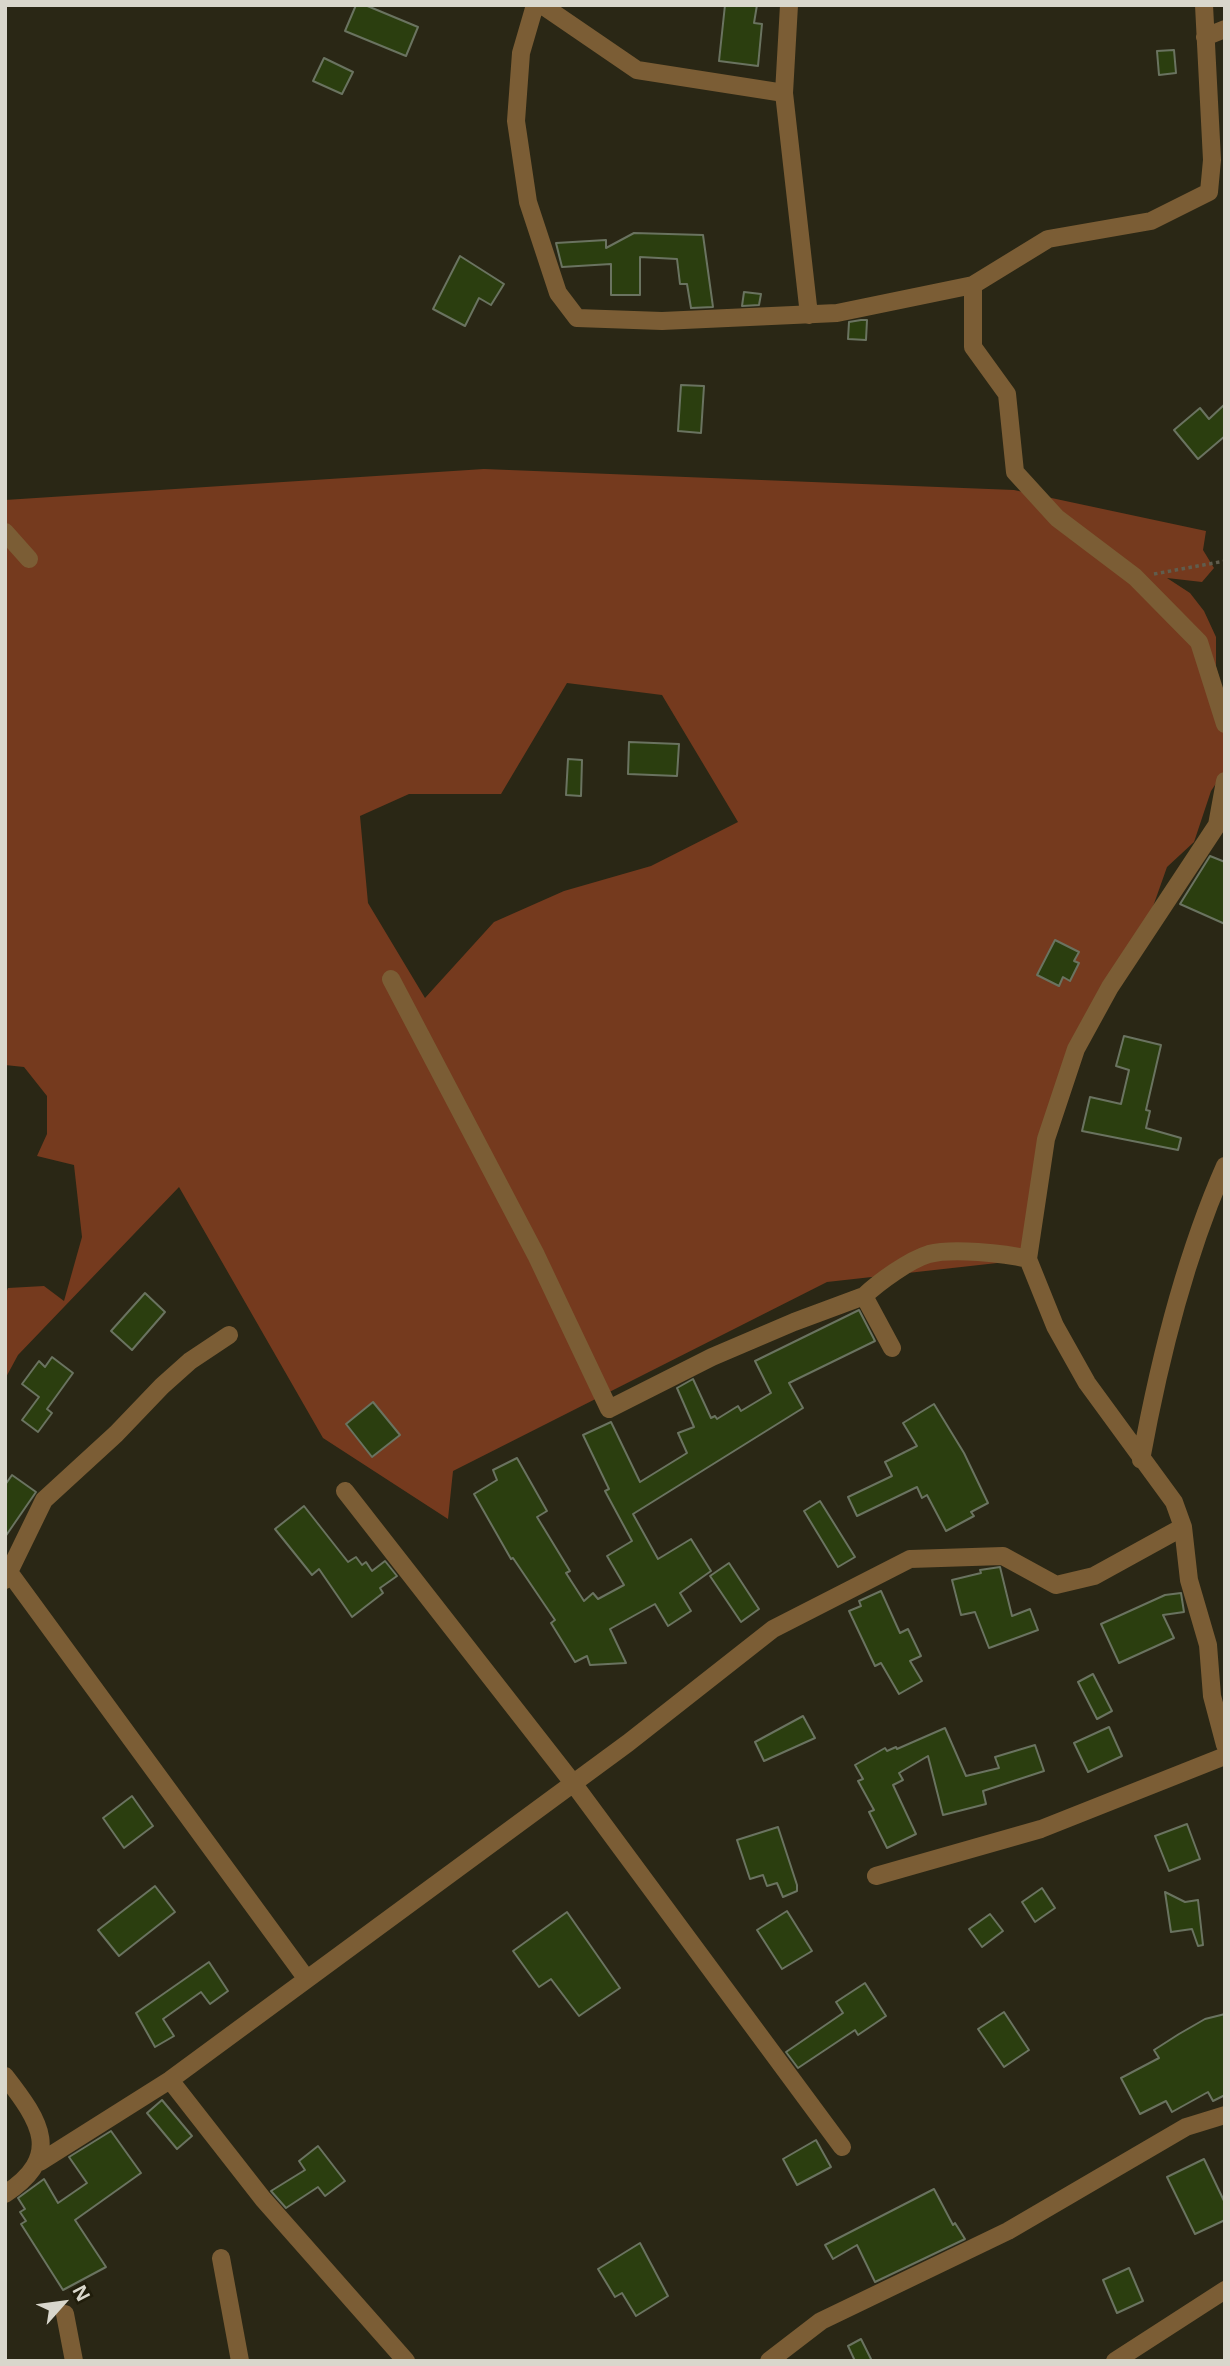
<!DOCTYPE html>
<html>
<head>
<meta charset="utf-8">
<style>
  body { margin:0 }
  #map { position:relative; width:1230px; height:2366px; overflow:hidden; background:#2a2715; font-family:"Noto Sans",sans-serif }
  canvas { display:block }
  .frame { position:absolute; inset:0; border:7px solid #d9d7cc; pointer-events:none }
  .north { position:absolute; left:28px; top:2268px; width:70px; height:70px; -webkit-text-stroke:5px #201d0b; paint-order:stroke; rotate:62deg; font-size:19px; font-weight:700; line-height:28px; text-align:center; color:#d9d7cc }
  .north::after { content:''; display:block; margin:auto; width:24px; height:32px; background:#d9d7cc; clip-path:polygon(50% 0,100% 100%,50% 72%,0 100%) }
</style>
</head>
<body>
<div id="map">
<canvas width="1230" height="2366"></canvas>
<div class="frame"></div>
<div class="north">N</div>
</div>
<script>
const ctx = document.querySelector('canvas').getContext('2d');
ctx.lineJoin = 'round';
function fillPath(path, color) { ctx.fillStyle = color; ctx.fill(path, 'evenodd'); }
function trace(path, color, width, dash) { ctx.strokeStyle = color; ctx.lineWidth = width; ctx.lineCap = dash ? 'butt' : 'round'; ctx.setLineDash(dash || []); ctx.stroke(path); }
fillPath(new Path2D(`
  M 484,469 L 1014,490 L 1206,531 L 1203,550 L 1214,568 L 1202,582 L 1167,578 L 1190,593 L 1204,611 L 1216,637 L 1216,667 L 1225,697 L 1225,770 L 1211,791 L 1194,842 L 1167,867 L 1132,966 L 1079,1049 L 1038,1136 L 1029,1216 L 1033,1259 L 827,1282 L 453,1471 L 448,1519 L 323,1438 L 179,1187 L 18,1355 L 5,1379 L 5,1296 L 8,1288 L 44,1286 L 64,1301 L 82,1237 L 74,1165 L 37,1156 L 47,1134 L 47,1096 L 24,1067 L 5,1065 L 5,500 ZM 567,683 L 662,695 L 738,822 L 651,866 L 564,891 L 494,922 L 425,998 L 368,903 L 360,816 L 409,794 L 501,794 Z`), '#753a1e');
const building = new Path2D(`
  M 356,5 L 365,5 L 418,27 L 406,56 L 345,31 Z
  M 725,5 L 757,5 L 754,23 L 762,24 L 758,66 L 719,61 Z
  M 1174,50 L 1176,73 L 1159,75 L 1157,51 Z
  M 324,58 L 353,72 L 342,94 L 313,81 Z
  M 634,233 L 703,235 L 713,307 L 691,308 L 687,284 L 680,284 L 677,259 L 640,257 L 640,295 L 611,295 L 611,264 L 562,267 L 556,243 L 606,240 L 606,248 Z
  M 460,256 L 504,284 L 491,305 L 479,298 L 465,326 L 433,309 Z
  M 744,292 L 761,294 L 759,305 L 742,306 Z
  M 861,320 L 867,320 L 866,340 L 848,339 L 849,322 Z
  M 681,385 L 704,386 L 701,433 L 678,431 Z
  M 1225,404 L 1225,436 L 1198,459 L 1174,430 L 1200,408 L 1209,419 Z
  M 629,742 L 679,744 L 677,776 L 628,774 Z
  M 568,759 L 582,760 L 581,796 L 566,795 Z
  M 1210,856 L 1225,862 L 1225,924 L 1180,904 Z
  M 1055,940 L 1079,952 L 1074,961 L 1079,963 L 1070,981 L 1063,977 L 1059,986 L 1037,975 Z
  M 1124,1036 L 1161,1045 L 1146,1110 L 1150,1111 L 1146,1128 L 1181,1138 L 1178,1150 L 1082,1131 L 1090,1097 L 1121,1104 L 1129,1070 L 1116,1066 Z
  M 145,1293 L 165,1312 L 132,1350 L 111,1331 Z
  M 859,1310 L 875,1341 L 789,1383 L 803,1408 L 633,1514 L 658,1559 L 691,1539 L 711,1571 L 680,1593 L 691,1611 L 668,1626 L 655,1604 L 610,1629 L 626,1663 L 590,1665 L 587,1656 L 575,1662 L 551,1623 L 555,1620 L 513,1558 L 511,1559 L 474,1494 L 497,1480 L 493,1470 L 517,1458 L 547,1511 L 537,1517 L 570,1571 L 566,1573 L 584,1601 L 593,1593 L 598,1599 L 624,1585 L 607,1556 L 632,1541 L 605,1491 L 609,1489 L 583,1435 L 611,1422 L 640,1482 L 687,1453 L 678,1433 L 694,1427 L 677,1388 L 693,1379 L 711,1418 L 715,1416 L 717,1419 L 738,1406 L 741,1411 L 771,1393 L 755,1361 Z
  M 52,1357 L 73,1373 L 47,1409 L 52,1413 L 38,1432 L 22,1420 L 39,1397 L 22,1384 L 39,1361 L 45,1367 Z
  M 373,1402 L 400,1435 L 372,1457 L 346,1424 Z
  M 934,1404 L 964,1453 L 988,1503 L 971,1512 L 974,1516 L 946,1531 L 927,1495 L 922,1498 L 917,1487 L 857,1516 L 848,1497 L 892,1476 L 885,1462 L 917,1446 L 903,1423 Z
  M 12,1475 L 36,1492 L 5,1537 L 5,1485 Z
  M 820,1501 L 855,1557 L 838,1567 L 804,1511 Z
  M 304,1506 L 348,1562 L 356,1557 L 362,1565 L 366,1562 L 372,1571 L 385,1561 L 397,1576 L 380,1588 L 383,1593 L 352,1617 L 319,1569 L 312,1575 L 275,1529 Z
  M 729,1563 L 759,1609 L 741,1622 L 710,1576 Z
  M 1000,1567 L 1012,1616 L 1030,1609 L 1038,1630 L 989,1648 L 975,1612 L 961,1615 L 952,1580 L 981,1573 L 980,1570 Z
  M 881,1591 L 900,1633 L 908,1629 L 921,1656 L 910,1661 L 922,1681 L 899,1694 L 881,1663 L 875,1666 L 849,1611 L 861,1606 L 859,1601 Z
  M 1181,1593 L 1184,1612 L 1163,1615 L 1174,1638 L 1119,1663 L 1101,1624 L 1165,1595 Z
  M 1093,1674 L 1112,1711 L 1097,1719 L 1078,1682 Z
  M 803,1716 L 815,1738 L 764,1761 L 755,1742 Z
  M 1109,1727 L 1122,1756 L 1088,1772 L 1074,1743 Z
  M 945,1728 L 966,1776 L 999,1768 L 995,1757 L 1035,1745 L 1044,1771 L 983,1791 L 986,1804 L 943,1815 L 928,1756 L 899,1773 L 903,1780 L 893,1785 L 916,1834 L 887,1848 L 869,1812 L 874,1810 L 858,1781 L 863,1779 L 855,1765 L 885,1748 L 887,1751 L 896,1747 L 897,1749 Z
  M 132,1796 L 153,1826 L 124,1848 L 103,1818 Z
  M 1187,1824 L 1200,1859 L 1169,1871 L 1155,1836 Z
  M 778,1827 L 797,1885 L 797,1891 L 783,1897 L 777,1883 L 767,1886 L 763,1875 L 750,1879 L 737,1840 Z
  M 155,1886 L 175,1912 L 119,1956 L 98,1930 Z
  M 1042,1888 L 1055,1908 L 1035,1922 L 1022,1902 Z
  M 1165,1892 L 1185,1902 L 1198,1900 L 1203,1945 L 1198,1946 L 1192,1929 L 1171,1932 Z
  M 787,1911 L 812,1951 L 782,1969 L 757,1930 Z
  M 567,1912 L 620,1988 L 579,2016 L 551,1979 L 539,1987 L 513,1951 Z
  M 990,1914 L 1003,1931 L 982,1947 L 969,1929 Z
  M 209,1962 L 228,1991 L 210,2004 L 201,1992 L 163,2019 L 174,2036 L 155,2047 L 136,2013 Z
  M 865,1983 L 886,2016 L 858,2035 L 855,2030 L 798,2068 L 786,2052 L 843,2013 L 836,2002 Z
  M 1004,2012 L 1029,2050 L 1004,2067 L 978,2029 Z
  M 1225,2014 L 1225,2095 L 1213,2101 L 1208,2092 L 1172,2112 L 1166,2101 L 1140,2114 L 1121,2078 L 1159,2058 L 1154,2050 L 1179,2034 L 1205,2019 Z
  M 162,2100 L 192,2136 L 177,2149 L 147,2113 Z
  M 111,2131 L 141,2173 L 75,2220 L 106,2267 L 63,2290 L 21,2224 L 26,2221 L 20,2212 L 25,2209 L 18,2198 L 44,2179 L 58,2203 L 87,2183 L 69,2157 Z
  M 816,2140 L 831,2167 L 797,2185 L 783,2159 Z
  M 318,2146 L 345,2181 L 325,2196 L 318,2187 L 286,2208 L 271,2191 L 305,2170 L 299,2161 Z
  M 1204,2159 L 1225,2203 L 1225,2220 L 1195,2234 L 1167,2177 Z
  M 934,2189 L 953,2225 L 955,2223 L 965,2239 L 875,2282 L 857,2245 L 833,2259 L 825,2245 Z
  M 640,2243 L 668,2296 L 636,2316 L 622,2293 L 615,2297 L 598,2269 Z
  M 1129,2268 L 1143,2301 L 1117,2313 L 1103,2280 Z
  M 861,2339 L 872,2361 L 855,2361 L 848,2346 Z`);
fillPath(building, '#2b3e0f');
trace(building, '#6a7360', 2);
trace(new Path2D(`
  M 1154,574 L 1225,561`), '#605d4d', 3.5, [3.5, 3.5]);
trace(new Path2D(`
  M 535,5 L 521,53 L 516,121 L 528,202 L 558,293 L 577,318 L 662,321 L 837,313 L 973,285
  M 542,5 L 637,70 L 784,93
  M 789,5 L 784,93 L 809,315
  M 1204,5 L 1212,160 L 1209,192 L 1151,221 L 1048,239 L 973,285 L 973,347 L 1007,394 L 1015,472 L 1057,518 L 1135,577 L 1199,642 L 1225,724
  M 1205,37 L 1225,29
  M 5,532 L 29,559
  M 1225,781 L 1217,825 L 1110,987 L 1076,1049 L 1046,1139 L 1028,1259 L 1055,1326 L 1087,1383 L 1174,1502 L 1183,1527 L 1189,1580 L 1208,1645 L 1212,1696 L 1225,1745
  M 391,979 L 536,1255 L 609,1409 L 712,1357 L 794,1322 L 864,1296
  M 892,1348 L 864,1296 C 879,1282 909,1260 929,1254 C 952,1248 1004,1253 1028,1259
  M 1141,1460 C 1159,1361 1184,1259 1225,1166
  M 345,1491 L 573,1783 L 842,2147
  M 9,1572 L 306,1978
  M 5,1580 L 44,1500 L 116,1434 L 162,1386 L 190,1361 L 229,1335
  M 876,1876 L 1041,1829 L 1225,1756
  M 5,2076 C 41,2122 63,2156 5,2194
  M 170,2080 L 263,2199 L 406,2361
  M 40,2162 L 170,2080 L 628,1743 L 773,1629 L 910,1559 L 1003,1556 L 1056,1585 L 1094,1576 L 1183,1527
  M 221,2258 L 240,2361
  M 65,2314 L 74,2361
  M 769,2361 L 821,2321 L 1008,2231 L 1186,2127 L 1225,2115
  M 1115,2361 L 1225,2290`), '#7b5d35', 18);
</script>
</body>
</html>
